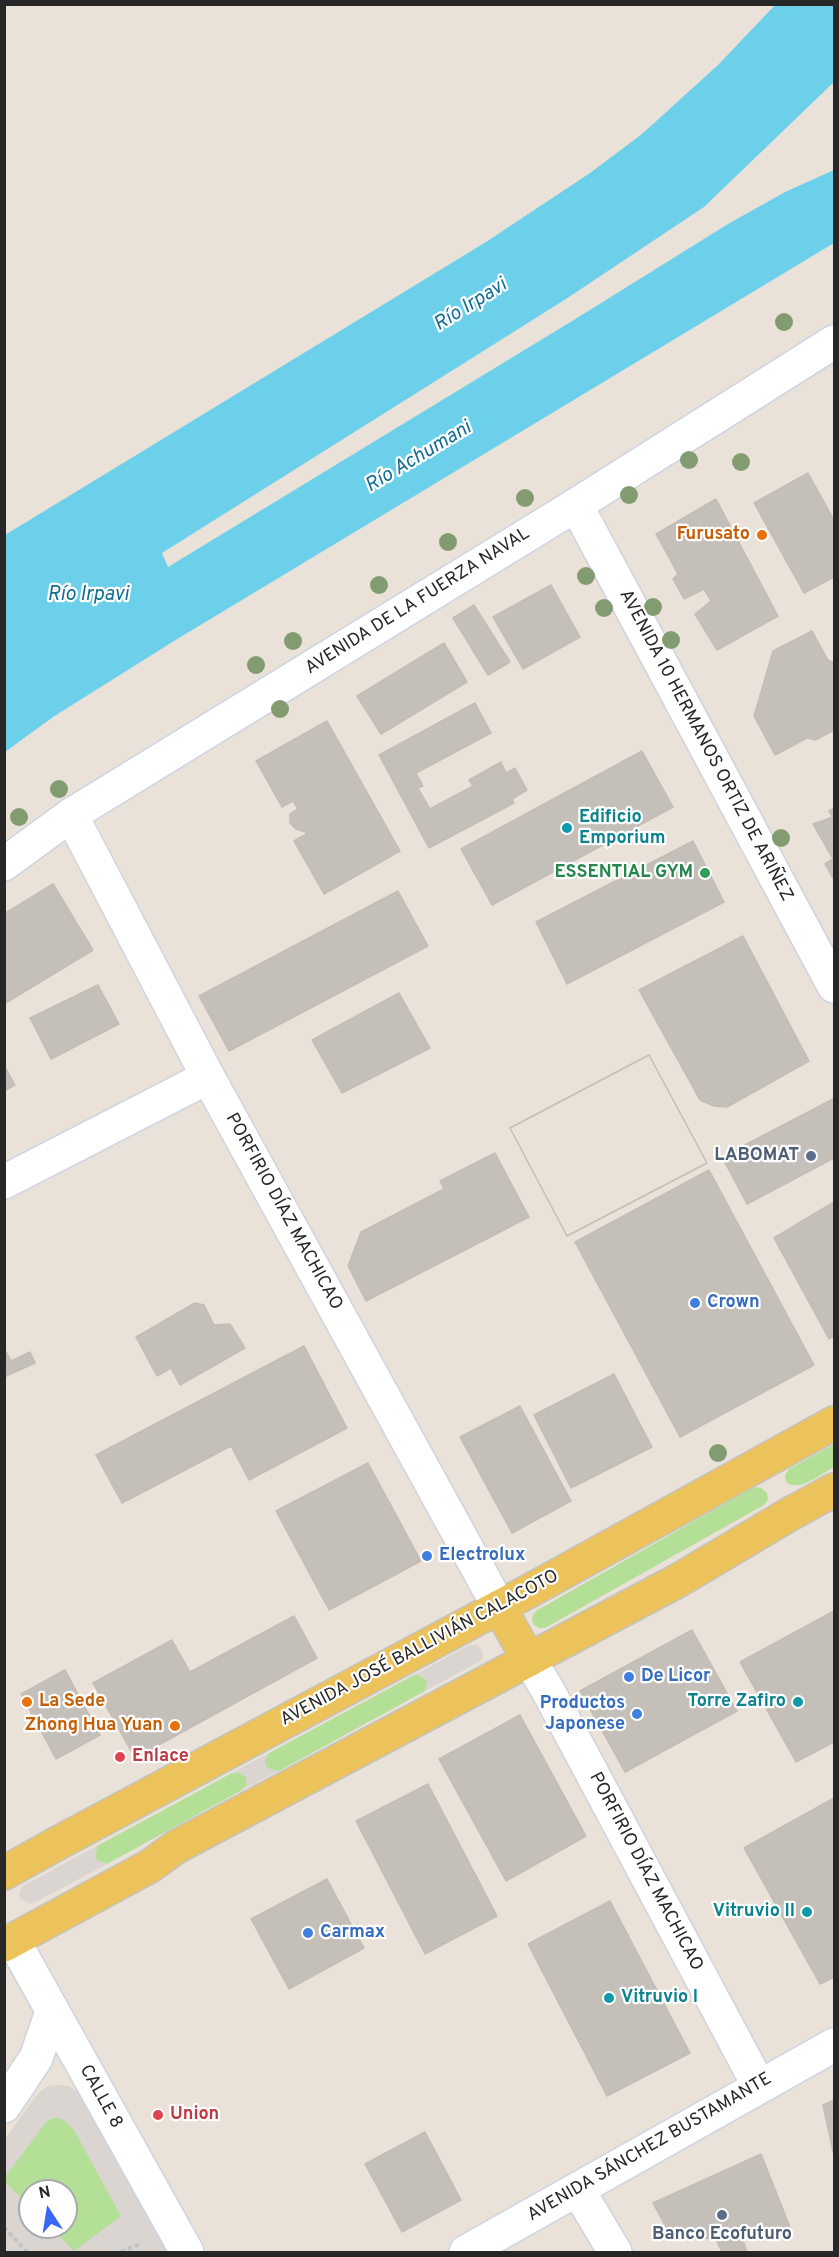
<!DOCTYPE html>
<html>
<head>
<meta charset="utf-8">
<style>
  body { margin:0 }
  #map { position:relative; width:839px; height:2257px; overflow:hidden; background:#eae2d9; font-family:Overpass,sans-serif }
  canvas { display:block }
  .frame { position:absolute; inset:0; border:6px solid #272727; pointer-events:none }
  .north { position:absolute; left:18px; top:2179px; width:60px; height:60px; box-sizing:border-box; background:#fff; border:2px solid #a9a9a9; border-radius:50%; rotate:348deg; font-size:16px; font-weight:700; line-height:24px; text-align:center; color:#272727 }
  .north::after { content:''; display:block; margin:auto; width:21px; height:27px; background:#3b67f5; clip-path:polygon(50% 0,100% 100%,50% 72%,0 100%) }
</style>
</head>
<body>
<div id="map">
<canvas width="839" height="2257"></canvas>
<div class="frame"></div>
<div class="north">N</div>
</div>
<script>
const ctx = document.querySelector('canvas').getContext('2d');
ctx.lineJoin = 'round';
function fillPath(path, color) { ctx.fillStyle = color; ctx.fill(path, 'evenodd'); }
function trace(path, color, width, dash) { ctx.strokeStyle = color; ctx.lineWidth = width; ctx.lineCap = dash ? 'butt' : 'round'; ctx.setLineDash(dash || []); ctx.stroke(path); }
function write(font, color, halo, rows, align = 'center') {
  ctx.font = font + ' Overpass,sans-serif'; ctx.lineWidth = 4.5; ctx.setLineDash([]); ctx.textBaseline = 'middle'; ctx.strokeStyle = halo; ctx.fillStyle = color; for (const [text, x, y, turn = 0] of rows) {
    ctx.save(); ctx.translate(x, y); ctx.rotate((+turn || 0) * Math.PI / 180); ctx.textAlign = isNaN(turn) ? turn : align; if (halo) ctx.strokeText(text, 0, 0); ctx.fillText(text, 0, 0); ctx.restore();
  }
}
fillPath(new Path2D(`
  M 834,1444 L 834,1467 C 822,1473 799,1493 786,1482 L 785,1475 L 789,1469 Z
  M 754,1487 L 761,1488 L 767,1493 L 768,1500 L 764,1505 L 545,1628 L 539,1628 L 533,1624 L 532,1617 L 536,1611 Z
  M 416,1674 L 428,1680 L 425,1691 L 279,1771 L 272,1770 L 265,1766 L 265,1760 L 269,1753 Z
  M 232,1773 L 240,1773 L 246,1777 L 247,1785 L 242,1790 L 107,1864 L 95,1859 L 97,1846 Z
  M 58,2085 L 70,2087 L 169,2252 L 5,2252 L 5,2139 L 38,2094 L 47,2087 ZM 30,2191 L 66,2191 L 66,2227 L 30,2227 Z`), '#b3e096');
fillPath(new Path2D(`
  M 470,1645 L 477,1645 L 482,1650 L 483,1657 L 479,1662 L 425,1691 L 427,1680 L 416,1674 Z
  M 269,1753 L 265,1760 L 266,1766 L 272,1770 L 279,1771 L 242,1790 L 247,1785 L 246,1777 L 240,1773 L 232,1773 Z
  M 97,1846 L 95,1859 L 107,1864 L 32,1904 L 20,1899 L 19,1892 L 23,1886 Z
  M 58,2085 L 70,2087 L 82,2095 L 169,2252 L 5,2252 L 4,2181 L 30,2206 L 30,2227 L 51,2227 L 74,2251 L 121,2216 L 74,2130 L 62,2119 L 54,2118 L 47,2121 L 5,2177 L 5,2139 L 38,2094 L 47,2087 Z`), '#dad5d0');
fillPath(new Path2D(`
  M 776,4 L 834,5 L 834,82 L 704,207 L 566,299 L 162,553 L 168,567 L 577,318 L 728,224 L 785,192 L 834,170 L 834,243 L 174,641 L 53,717 L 5,752 L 5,535 L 486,242 L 590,173 L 642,134 L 718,65 Z`), '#6dd0eb');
const building = new Path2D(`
  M 808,473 L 834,520 L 834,577 L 804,593 L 754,503 Z
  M 716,499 L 778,616 L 717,650 L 695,614 L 711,601 L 704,589 L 684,599 L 673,579 L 678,574 L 656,534 Z
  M 551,585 L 580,637 L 523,669 L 493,617 Z
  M 474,605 L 510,662 L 488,675 L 453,618 Z
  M 812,631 L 828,660 L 834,663 L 834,730 L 815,740 L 807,738 L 775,755 L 754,716 L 773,651 Z
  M 444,643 L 467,682 L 381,734 L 357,696 Z
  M 475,703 L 491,733 L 416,773 L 423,786 L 418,788 L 430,809 L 473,786 L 469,780 L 501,762 L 506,773 L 515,768 L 527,790 L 512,799 L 514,803 L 429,848 L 379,755 Z
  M 327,721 L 400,851 L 324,894 L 294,841 L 308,833 L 296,829 L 290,823 L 290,814 L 298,809 L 293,801 L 282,807 L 256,761 Z
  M 642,751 L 673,807 L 492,905 L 461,849 Z
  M 834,808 L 834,880 L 825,864 L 833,859 L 813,824 L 833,817 L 829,811 Z
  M 693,841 L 724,902 L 567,984 L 536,922 Z
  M 53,884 L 93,950 L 4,1004 L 4,914 Z
  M 398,891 L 428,946 L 229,1051 L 199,996 Z
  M 743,936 L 809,1061 L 727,1107 L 714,1106 L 700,1100 L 639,990 Z
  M 98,985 L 119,1024 L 51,1059 L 30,1018 Z
  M 399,993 L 430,1048 L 342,1093 L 312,1040 Z
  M 649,1055 L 707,1163 L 567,1236 L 510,1128 Z
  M 649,1055 L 707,1163 L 567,1236 L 510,1128 Z
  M 4,1065 L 15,1085 L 4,1091 Z
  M 833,1099 L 834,1102 L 834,1158 L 747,1204 L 722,1157 Z
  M 495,1153 L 529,1217 L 366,1301 L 348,1266 L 361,1232 L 444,1189 L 440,1181 Z
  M 709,1170 L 814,1365 L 680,1437 L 575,1242 Z
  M 834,1202 L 834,1336 L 829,1339 L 774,1238 Z
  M 195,1303 L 204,1305 L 214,1325 L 230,1324 L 245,1348 L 180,1385 L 171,1368 L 157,1376 L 136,1337 Z
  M 304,1346 L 347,1428 L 249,1480 L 231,1446 L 122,1503 L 96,1455 Z
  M 4,1348 L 11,1361 L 30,1352 L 35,1363 L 4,1377 Z
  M 614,1374 L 652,1447 L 571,1488 L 534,1415 Z
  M 520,1406 L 571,1501 L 512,1533 L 460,1437 Z
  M 368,1463 L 421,1561 L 329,1610 L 276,1511 Z
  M 834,1611 L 834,1742 L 796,1762 L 740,1662 Z
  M 294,1616 L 317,1658 L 135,1758 L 93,1683 L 172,1640 L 190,1672 Z
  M 692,1630 L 737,1711 L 625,1772 L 580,1691 Z
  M 65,1670 L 100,1735 L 56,1759 L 21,1694 Z
  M 520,1715 L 586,1836 L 506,1881 L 439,1759 Z
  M 428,1784 L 497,1916 L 425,1954 L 356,1821 Z
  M 834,1798 L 834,1977 L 820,1984 L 744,1848 Z
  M 327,1879 L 364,1948 L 289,1989 L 251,1919 Z
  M 610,1901 L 690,2053 L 607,2096 L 528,1944 Z
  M 834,2100 L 834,2156 L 823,2105 Z
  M 425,2132 L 461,2200 L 402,2232 L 365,2164 Z
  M 761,2154 L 790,2227 L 740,2232 L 747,2252 L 722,2252 L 715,2238 L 673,2240 L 653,2203 Z`);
fillPath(building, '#c5bfb9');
trace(building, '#c5bdb3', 1.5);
const minor = new Path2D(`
  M 576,505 L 834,986
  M 71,815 L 208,1077 L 499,1607
  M 4,1182 L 208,1077
  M 529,1660 L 546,1687 L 759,2086
  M 578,2190 L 615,2252
  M 466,2252 L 834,2045`);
const secondary = new Path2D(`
  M 4,864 L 71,815 L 576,505 L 834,342
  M 13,1940 L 187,2252
  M 4,2106 L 36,2058 L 52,2012`);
const primary = new Path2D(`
  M 499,1607 L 529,1660
  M 4,1873 L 58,1843 L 531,1590 L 834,1423
  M 4,1945 L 150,1866 L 176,1847 L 679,1580 L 790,1514 L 834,1490`);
trace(minor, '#ced3e0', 36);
trace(secondary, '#ced3e0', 36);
trace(primary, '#c3c3c3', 36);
trace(new Path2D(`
  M 4,2227 L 27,2252
  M 121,2252 L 142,2243`), '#c3c3c3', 4, [4.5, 3]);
trace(minor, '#fff', 33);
trace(secondary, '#fff', 33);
trace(primary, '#ecc35b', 33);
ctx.fillStyle = '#829b70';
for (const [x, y] of [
  [784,322],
  [689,460],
  [741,462],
  [629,495],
  [525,498],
  [448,542],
  [586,576],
  [379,585],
  [653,607],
  [604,608],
  [671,640],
  [293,641],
  [256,665],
  [280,709],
  [59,789],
  [19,817],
  [781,838],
  [718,1453]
]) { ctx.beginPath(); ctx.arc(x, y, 9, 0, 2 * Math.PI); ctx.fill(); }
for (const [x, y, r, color] of [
  [762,535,6,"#e8710a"],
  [567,828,6,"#0f9aa8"],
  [705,873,6,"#2e9e5b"],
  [811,1156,6,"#5c6f8a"],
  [695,1303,6,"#3f7fe0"],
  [427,1556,6,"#3f7fe0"],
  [629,1677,6,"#3f7fe0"],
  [27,1702,6,"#e8710a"],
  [798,1702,6,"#0f9aa8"],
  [637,1714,6,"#3f7fe0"],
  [175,1726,6,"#e8710a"],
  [120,1757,6,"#e0444e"],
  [807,1912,6,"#0f9aa8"],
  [308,1933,6,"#3f7fe0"],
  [609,1998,6,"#0f9aa8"],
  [158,2115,6,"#e0444e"],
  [722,2215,6,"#5c6f8a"]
]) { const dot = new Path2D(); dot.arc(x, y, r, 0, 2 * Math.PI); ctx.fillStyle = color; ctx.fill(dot); trace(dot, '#fff', 2); }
write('bold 18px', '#c56008', '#fff', [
  ["Furusato",750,535],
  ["La Sede",39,1702,"left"],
  ["Zhong Hua Yuan",163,1726]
], 'right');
write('18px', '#272727', '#fff', [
  ["AVENIDA DE LA FUERZA NAVAL",418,602,-32],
  ["AVENIDA 10 HERMANOS ORTIZ DE ARIÑEZ",705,746,62],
  ["PORFIRIO DÍAZ MACHICAO",283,1212,61],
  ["AVENIDA JOSÉ BALLIVIÁN CALACOTO",420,1649,-28],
  ["PORFIRIO DÍAZ MACHICAO",645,1872,62],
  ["CALLE 8",100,2097,61],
  ["AVENIDA SÁNCHEZ BUSTAMANTE",650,2148,-30]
]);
write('bold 18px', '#0d838f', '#fff', [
  ["Edificio",579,818],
  ["Emporium",579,839],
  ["Torre Zafiro",786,1702,"right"],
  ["Vitruvio II",795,1912,"right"],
  ["Vitruvio I",621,1998]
], 'left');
write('bold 18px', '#27864d', '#fff', [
  ["ESSENTIAL GYM",693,873]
], 'right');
write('bold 18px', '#4e5e75', '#fff', [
  ["LABOMAT",799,1156],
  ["Banco Ecofuturo",722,2235,"center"]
], 'right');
write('bold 18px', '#366cbe', '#fff', [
  ["Crown",707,1303],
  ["Electrolux",439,1556],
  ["De Licor",641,1677],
  ["Productos",625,1704,"right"],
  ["Japonese",625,1725,"right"],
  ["Carmax",320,1933]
], 'left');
write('bold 18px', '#be3a42', '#fff', [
  ["Enlace",132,1757],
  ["Union",170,2115]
], 'left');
write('italic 20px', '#106d93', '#fff', [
  ["Río Irpavi",471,306,-32],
  ["Río Achumani",419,458,-31],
  ["Río Irpavi",88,596]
]);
</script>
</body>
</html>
